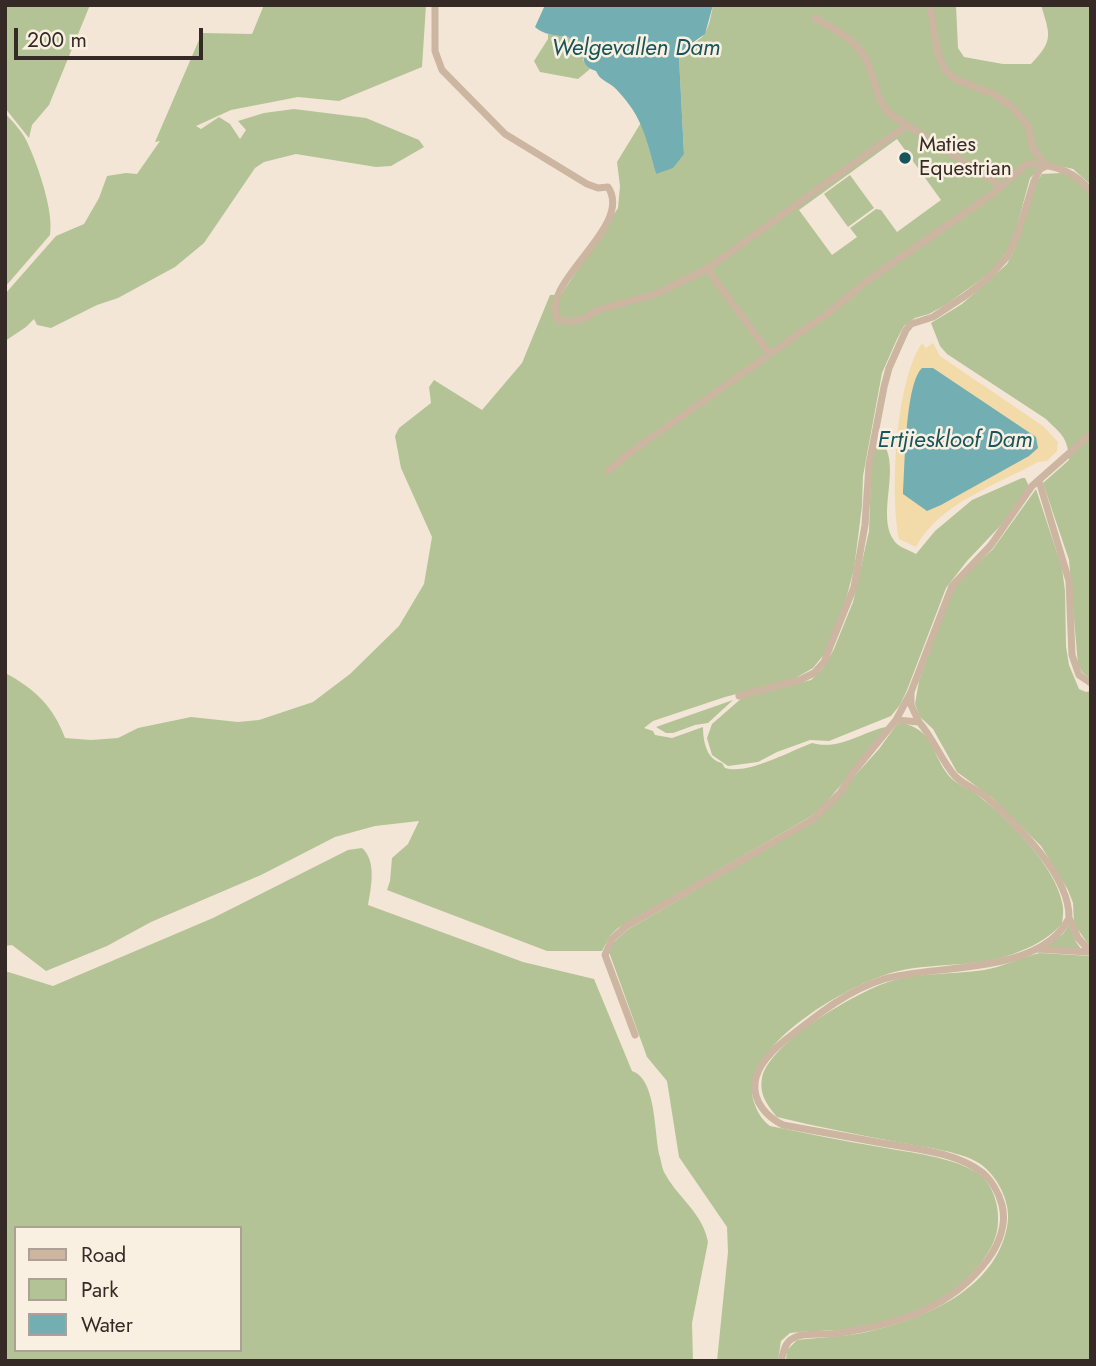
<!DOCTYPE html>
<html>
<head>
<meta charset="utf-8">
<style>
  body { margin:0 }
  #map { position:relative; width:1096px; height:1366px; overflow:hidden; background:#f3e6d6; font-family:Jost,sans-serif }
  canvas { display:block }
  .frame { position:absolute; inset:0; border:7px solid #352a25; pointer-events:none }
  .legend { position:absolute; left:14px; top:1226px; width:228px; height:126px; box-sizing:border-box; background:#faf0e2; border:2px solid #aba196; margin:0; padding:9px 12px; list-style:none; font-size:21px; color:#352a25 }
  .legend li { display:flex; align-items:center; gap:14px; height:35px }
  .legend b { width:35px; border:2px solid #aba196 }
  .scale { position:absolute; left:14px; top:28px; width:189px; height:32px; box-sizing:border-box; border:4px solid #352a25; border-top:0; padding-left:9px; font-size:21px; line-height:24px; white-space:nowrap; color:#352a25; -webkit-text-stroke:5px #faf0e2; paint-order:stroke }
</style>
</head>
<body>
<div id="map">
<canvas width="1096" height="1366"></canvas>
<div class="frame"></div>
<ul class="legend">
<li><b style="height:9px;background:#ccb5a1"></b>Road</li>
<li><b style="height:19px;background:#b3c395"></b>Park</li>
<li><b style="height:19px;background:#73afb2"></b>Water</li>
</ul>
<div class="scale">200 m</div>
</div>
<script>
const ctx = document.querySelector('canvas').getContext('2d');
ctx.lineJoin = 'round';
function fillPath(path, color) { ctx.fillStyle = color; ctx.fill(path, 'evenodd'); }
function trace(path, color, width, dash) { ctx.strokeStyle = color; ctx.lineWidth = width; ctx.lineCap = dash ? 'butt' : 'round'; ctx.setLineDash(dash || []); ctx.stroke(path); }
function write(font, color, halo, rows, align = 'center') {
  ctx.font = font + ' Jost,sans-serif'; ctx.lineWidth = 5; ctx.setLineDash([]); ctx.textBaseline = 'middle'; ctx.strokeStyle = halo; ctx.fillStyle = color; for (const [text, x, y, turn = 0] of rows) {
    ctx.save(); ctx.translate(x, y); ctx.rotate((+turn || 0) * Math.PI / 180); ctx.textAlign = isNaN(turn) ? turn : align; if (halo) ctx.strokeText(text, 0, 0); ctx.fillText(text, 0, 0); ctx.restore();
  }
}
fillPath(new Path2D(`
  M 5,5 L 90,5 L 49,105 L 32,125 L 29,138 L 5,108 Z
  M 264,5 L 426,5 L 422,67 L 339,101 L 298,97 L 231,110 L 196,126 L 201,129 L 219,117 L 230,124 L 240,139 L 246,130 L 238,121 L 264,113 L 294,109 L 366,118 L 419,140 L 424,147 L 391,166 L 376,167 L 296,154 L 264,162 L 255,168 L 204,243 L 175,267 L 118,298 L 97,305 L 51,328 L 37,325 L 34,319 L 26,327 L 5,341 L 5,294 L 56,236 L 84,224 L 99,198 L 107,176 L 126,173 L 137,174 L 160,141 L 155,142 L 202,33 L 252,34 Z
  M 713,5 L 956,5 L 958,48 L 964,57 L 1003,64 L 1031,64 C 1054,40 1050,35 1041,5 L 1091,5 L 1091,185 L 1073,169 L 1046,163 L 1030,178 L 1014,237 L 1009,249 L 990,273 L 947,304 L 929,314 L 915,318 L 904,326 L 897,339 L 882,373 L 863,476 L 862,506 L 854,569 L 846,599 L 826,652 L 813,668 L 794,679 L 725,697 L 653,721 L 644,728 L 653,731 L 655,735 L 672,738 L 703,727 C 703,742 707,760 722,763 L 725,768 C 748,775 790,751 812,743 C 841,751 862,731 890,726 L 825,804 L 810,817 L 618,928 L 610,936 L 602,951 L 547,951 L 387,890 L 390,881 L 392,858 L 408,844 L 419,821 L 375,826 L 335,837 L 261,875 L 151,922 L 107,946 L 46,971 L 12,945 L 5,946 L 5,673 C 34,688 54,707 65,738 L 91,740 L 118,738 L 138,728 L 191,717 L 238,722 L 259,720 L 313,702 L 350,674 L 399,626 L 424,584 L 432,537 L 401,468 L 395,436 L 399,428 L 431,403 L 429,387 L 434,380 L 482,410 L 522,363 L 550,295 L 561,295 L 618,208 L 620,186 L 617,162 L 642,121 L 656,174 L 684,154 L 679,57 C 685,47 692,45 701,38 C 709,31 711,15 713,5 ZM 897,139 L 941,200 L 897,232 L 881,210 L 876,209 L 850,228 L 857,237 L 832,255 L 799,210 Z
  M 548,34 L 578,39 L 582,43 L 583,60 L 590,69 L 578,79 L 540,72 L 534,61 L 548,39 Z
  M 5,113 C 13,122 23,132 28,144 C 38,166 54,211 50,235 L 5,287 Z
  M 1061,173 C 1075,177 1084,185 1091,198 L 1091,679 L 1083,673 L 1078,665 L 1069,560 L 1043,483 L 1069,460 C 1068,437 1061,434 1046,419 L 947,354 L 940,346 L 931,323 L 962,304 L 1007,264 L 1014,250 L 1036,183 L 1042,174 Z
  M 850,175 L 874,208 L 848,227 L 824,194 Z
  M 876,438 L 879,438 C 904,463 876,511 893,539 C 897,547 909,550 916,554 L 935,531 L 972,500 L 1022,478 L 1025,478 L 1029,486 L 1002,524 L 967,561 L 946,588 L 907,690 L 900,705 L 891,716 L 829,741 L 810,740 L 777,752 L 758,762 L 728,766 L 712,755 L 707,738 L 712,724 L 743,697 L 811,680 L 824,667 L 834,649 L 853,602 L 869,531 L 871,472 Z
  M 1036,489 L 1062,568 L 1065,591 L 1066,647 L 1069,665 L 1079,689 L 1086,692 L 1091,691 L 1091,948 L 1074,924 L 1073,903 L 1068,890 L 1041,846 L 991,797 L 957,772 L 933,729 L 920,717 L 915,704 L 919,681 L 951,593 L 960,580 L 993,549 Z
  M 733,700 L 708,723 L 695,725 L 673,733 L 666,733 L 656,727 Z
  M 901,723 C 934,729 931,754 949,776 C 957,785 970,789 980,797 C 1009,820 1054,865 1062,902 C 1064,909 1063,917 1062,924 C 1048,939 1032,947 1013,954 C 977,967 939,963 903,970 C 857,978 732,1048 755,1105 C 758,1113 762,1120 770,1126 C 806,1133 843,1141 880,1147 C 912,1153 949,1156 978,1173 C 992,1183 999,1204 998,1221 C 998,1237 990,1251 980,1264 C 947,1306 889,1326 838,1330 C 822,1331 806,1331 790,1333 L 781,1341 L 778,1361 L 717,1361 L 728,1252 L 727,1227 L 679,1157 L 667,1081 L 647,1057 L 609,952 L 612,944 L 627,930 L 813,822 L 879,749 L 897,724 Z
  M 362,848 C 377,861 371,888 368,905 L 523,962 L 594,979 L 632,1071 C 657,1079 654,1135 660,1157 C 661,1161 662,1168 664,1172 C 677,1197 703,1213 708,1242 L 692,1323 L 693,1361 L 5,1361 L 5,971 L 53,986 L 213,918 L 348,850 ZM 16,1228 L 240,1228 L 240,1350 L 16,1350 Z
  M 1069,925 L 1076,942 L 1082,950 L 1045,947 L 1063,934 Z
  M 1040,953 L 1091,956 L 1091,1361 L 786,1361 L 787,1350 L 797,1340 C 821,1337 848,1337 871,1331 C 926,1318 995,1289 1007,1227 C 1012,1206 1000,1180 983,1166 C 967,1152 923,1147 902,1143 C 860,1135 818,1127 777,1117 C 767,1105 759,1094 762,1078 C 769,1043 855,993 888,982 C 918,972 952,975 984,970 C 1003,967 1021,957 1040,953 Z`), '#b3c395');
fillPath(new Path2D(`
  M 922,343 L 926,348 L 933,343 L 940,356 L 1043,426 L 1058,442 L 1057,451 L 1047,461 L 1038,462 C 997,485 939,503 916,547 L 899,539 C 890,493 895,383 922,343 Z`), '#f2daa9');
fillPath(new Path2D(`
  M 545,5 L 713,5 L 705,34 L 685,48 L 679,57 L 684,154 L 673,168 L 656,174 C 646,138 643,117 616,89 C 608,81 600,81 596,71 C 580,66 584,56 582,43 C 568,33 548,39 535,27 Z
  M 922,368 L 933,368 L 1036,437 L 1038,448 L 1029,456 L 941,505 L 927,511 L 903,494 C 905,468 905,384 922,368 Z`), '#73afb2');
trace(new Path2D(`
  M 435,5 L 435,51 L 442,70 L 505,134 L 587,184 L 598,188 L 608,187 C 635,227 537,283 558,320 L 571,322 L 583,319 L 598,310 L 656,294 L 707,269 L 906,126
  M 930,5 L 938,54 L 945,70 L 955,79 L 993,94 L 1011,106 L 1028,125 L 1033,149 L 1046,165
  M 815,18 C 831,28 848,35 860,50 C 876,69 872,97 890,114 L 1001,186
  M 707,269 L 769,353
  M 608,471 L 631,452 L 827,314 L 867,281 L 991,195 L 1027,164 C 1053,164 1076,171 1091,192
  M 1039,481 L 1069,581 L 1072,655 L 1079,675 L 1091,683
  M 739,696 L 800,680 L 814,673 L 824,662 L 854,587 L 865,525 L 869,465 L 884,387 L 889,368 L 906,330 L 911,324 L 933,317 L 965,296 L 987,279 L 1007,257 L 1018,233 L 1034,181 L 1040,169 L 1046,166
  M 896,720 L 919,722 L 911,705 L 911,692
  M 919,722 C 934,739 942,762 955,776 C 963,785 977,789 986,797 C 1017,825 1070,875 1069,918
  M 1037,949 L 1088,952
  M 635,1035 L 605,955 L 612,939 L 625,927 L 812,820 L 840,793 L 851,775 L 896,720 L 911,692 L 952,586 L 991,545 L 1032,486 L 1091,434
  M 781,1361 C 784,1350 785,1340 798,1336 C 811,1333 827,1335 840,1333 C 898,1324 952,1308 988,1259 C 999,1244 1007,1224 1002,1205 C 999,1194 992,1181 983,1173 C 956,1152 915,1149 882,1143 C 849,1137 816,1131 783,1125 C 767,1117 753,1102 755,1083 C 757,1063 778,1045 793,1034 C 821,1012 849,990 884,979 C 936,964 1041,975 1069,918 L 1078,938 L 1091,952`), '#ccb5a1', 7);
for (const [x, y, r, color] of [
  [905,158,7,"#17555a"]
]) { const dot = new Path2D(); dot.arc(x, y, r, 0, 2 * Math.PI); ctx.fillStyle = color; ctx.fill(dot); trace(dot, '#faf0e2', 2.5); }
write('21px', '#352a25', '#faf0e2', [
  ["Maties",919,146],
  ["Equestrian",919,170]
], 'left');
write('italic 23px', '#17555a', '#faf0e2', [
  ["Welgevallen Dam",636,49],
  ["Ertjieskloof Dam",955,441]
]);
</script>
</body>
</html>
